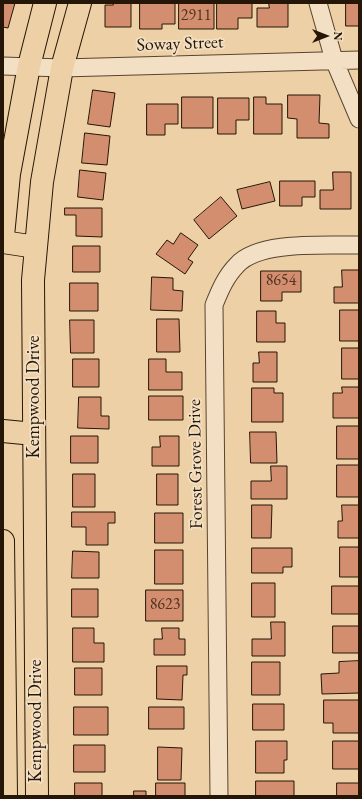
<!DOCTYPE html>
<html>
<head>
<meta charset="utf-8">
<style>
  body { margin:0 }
  #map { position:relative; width:362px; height:799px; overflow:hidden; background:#edd0a5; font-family:"EB Garamond",serif }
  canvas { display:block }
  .frame { position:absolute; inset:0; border:4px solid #261607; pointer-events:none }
  .north { position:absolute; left:306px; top:16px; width:40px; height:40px; -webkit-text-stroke:3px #f3e0c4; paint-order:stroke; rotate:90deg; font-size:11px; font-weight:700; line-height:16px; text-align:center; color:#261607 }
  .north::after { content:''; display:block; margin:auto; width:14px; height:18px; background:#261607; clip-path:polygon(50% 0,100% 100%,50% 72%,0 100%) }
</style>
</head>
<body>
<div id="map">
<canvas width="362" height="799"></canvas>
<div class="frame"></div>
<div class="north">N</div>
</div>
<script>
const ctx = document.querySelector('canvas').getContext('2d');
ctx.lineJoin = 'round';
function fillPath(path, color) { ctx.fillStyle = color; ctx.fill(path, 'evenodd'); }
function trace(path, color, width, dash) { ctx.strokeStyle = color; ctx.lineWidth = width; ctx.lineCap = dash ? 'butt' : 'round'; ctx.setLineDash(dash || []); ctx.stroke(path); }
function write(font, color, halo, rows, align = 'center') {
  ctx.font = font + ' "EB Garamond",serif'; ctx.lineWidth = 3.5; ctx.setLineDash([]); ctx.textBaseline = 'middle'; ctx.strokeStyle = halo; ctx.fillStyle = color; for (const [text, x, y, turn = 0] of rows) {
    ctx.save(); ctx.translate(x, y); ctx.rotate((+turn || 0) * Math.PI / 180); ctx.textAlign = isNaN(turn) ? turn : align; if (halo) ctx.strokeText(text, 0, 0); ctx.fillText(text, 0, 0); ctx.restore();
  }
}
const building = new Path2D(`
  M 3,3 L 15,3 L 8,28 L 3,27 Z
  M 113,3 L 131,3 L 131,27 L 105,27 L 105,5 L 113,5 Z
  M 140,3 L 175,3 L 175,24 L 162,24 L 162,29 L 140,29 Z
  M 179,3 L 214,3 L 214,29 L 179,29 Z
  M 217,3 L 252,3 L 252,18 L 238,18 L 238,29 L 217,29 Z
  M 269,3 L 288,3 L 288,27 L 257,27 L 257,8 L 269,8 Z
  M 346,3 L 359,3 L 359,26 L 346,26 Z
  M 93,90 L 115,93 L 110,127 L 88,124 Z
  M 288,95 L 320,95 L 319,123 L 329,124 L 329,138 L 297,138 L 297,119 L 288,118 Z
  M 182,97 L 213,97 L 213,128 L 182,128 Z
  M 254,97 L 266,97 L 266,104 L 282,104 L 282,134 L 254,134 Z
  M 218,98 L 249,98 L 249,120 L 236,120 L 236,134 L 218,134 Z
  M 147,104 L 178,104 L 178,124 L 165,124 L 165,135 L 147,135 Z
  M 85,133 L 110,136 L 107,165 L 82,163 Z
  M 80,170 L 106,173 L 103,200 L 78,197 Z
  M 333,172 L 351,172 L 351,209 L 320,209 L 320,190 L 333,190 Z
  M 280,181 L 315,181 L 315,197 L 302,197 L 302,206 L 280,206 Z
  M 270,182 L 275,201 L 242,209 L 237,190 Z
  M 221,197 L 237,216 L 209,239 L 194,220 Z
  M 65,208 L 102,208 L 102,237 L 76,236 L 76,215 L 65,215 Z
  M 181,233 L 198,245 L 188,259 L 193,262 L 185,274 L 156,254 L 167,240 L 173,244 Z
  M 73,246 L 100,246 L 100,272 L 73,272 Z
  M 342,270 L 359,270 L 359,303 L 334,303 L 334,287 L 342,287 Z
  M 261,271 L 301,271 L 301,292 L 282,292 L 282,301 L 261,301 Z
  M 152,277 L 173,278 L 173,290 L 183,291 L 182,311 L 151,310 Z
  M 70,283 L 98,283 L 98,311 L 70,311 Z
  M 340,310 L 359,310 L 359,341 L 340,341 Z
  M 257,311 L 276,311 L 276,323 L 285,323 L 285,342 L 257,342 Z
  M 157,319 L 179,319 L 180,352 L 157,352 Z
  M 70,320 L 94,320 L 94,353 L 71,353 Z
  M 342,348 L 359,348 L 359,379 L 342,379 Z
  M 259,352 L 277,352 L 277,382 L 253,382 L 253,363 L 259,363 Z
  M 73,359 L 99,359 L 99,387 L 73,387 Z
  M 149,359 L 166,359 L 166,372 L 182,372 L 182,390 L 149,390 Z
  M 342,387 L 359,387 L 359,418 L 333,418 L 333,393 L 342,393 Z
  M 252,388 L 274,388 L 274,393 L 283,393 L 283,422 L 252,422 Z
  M 149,396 L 183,396 L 183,420 L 149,420 Z
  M 79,397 L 101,397 L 101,416 L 109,416 L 109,429 L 78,428 Z
  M 337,426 L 359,426 L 359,459 L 337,459 Z
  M 250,432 L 276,432 L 277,463 L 251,463 Z
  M 71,436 L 98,436 L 98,463 L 71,463 Z
  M 160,436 L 179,436 L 179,466 L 152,466 L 152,447 L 160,447 Z
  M 337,465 L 359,465 L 359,497 L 337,497 Z
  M 271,466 L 287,466 L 287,499 L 251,499 L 251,481 L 271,481 Z
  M 73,474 L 95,474 L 95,507 L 73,507 Z
  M 157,474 L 178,474 L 178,505 L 157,505 Z
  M 252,505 L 272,505 L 271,538 L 252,538 Z
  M 342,505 L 359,505 L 359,538 L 338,538 L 338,521 L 342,521 Z
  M 72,512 L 115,512 L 115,523 L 108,523 L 108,545 L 86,545 L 86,527 L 72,527 Z
  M 155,513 L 183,513 L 183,543 L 155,543 Z
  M 340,547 L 359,547 L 359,577 L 340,577 Z
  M 252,548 L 292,548 L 292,567 L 283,567 L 283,573 L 252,573 Z
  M 155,550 L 183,550 L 183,584 L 155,584 Z
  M 73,551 L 99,552 L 99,578 L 72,578 Z
  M 252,583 L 275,583 L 275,617 L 252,617 Z
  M 332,586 L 359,586 L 359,614 L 332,614 Z
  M 72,589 L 98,589 L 98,617 L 72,617 Z
  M 146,590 L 183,590 L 183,621 L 146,621 Z
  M 271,622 L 285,622 L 285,656 L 252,656 L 252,639 L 271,639 Z
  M 333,626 L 359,626 L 359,653 L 333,653 Z
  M 73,628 L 94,628 L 94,643 L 104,643 L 104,662 L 73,662 Z
  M 162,628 L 179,628 L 179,639 L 185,639 L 185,655 L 154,655 L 154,639 L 162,639 Z
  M 359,661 L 359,693 L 322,694 L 321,674 L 339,673 L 339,662 Z
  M 252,662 L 280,662 L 280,695 L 252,695 Z
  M 157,666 L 187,666 L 187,675 L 183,675 L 182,700 L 157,699 Z
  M 75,668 L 102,668 L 102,695 L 75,695 Z
  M 324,700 L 359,700 L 359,733 L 333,733 L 333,723 L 324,723 Z
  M 253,704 L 284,704 L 284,730 L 253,730 Z
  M 74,707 L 108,707 L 108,735 L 74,735 Z
  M 149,707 L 184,707 L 184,729 L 149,729 Z
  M 256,741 L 287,741 L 287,760 L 284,760 L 284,773 L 256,773 Z
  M 333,741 L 359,741 L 359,769 L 333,769 Z
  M 74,745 L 105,745 L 105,772 L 74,772 Z
  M 158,747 L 182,748 L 181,780 L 158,780 Z
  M 256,781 L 294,781 L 294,796 L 256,796 Z
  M 75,783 L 102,783 L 102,796 L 75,796 Z
  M 156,783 L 185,783 L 185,796 L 156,796 Z
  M 337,783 L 359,783 L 359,796 L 337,796 Z
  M 134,791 L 146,791 L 146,796 L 134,796 Z`);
fillPath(building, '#d38d6f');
trace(building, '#261607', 1);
const minor = new Path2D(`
  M 318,3 L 334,60 L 359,119
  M 3,66 L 62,68 L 359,60
  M 219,796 L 214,305 C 220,290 226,276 237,265 C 259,240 327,246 359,245`);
const major = new Path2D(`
  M 3,236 L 9,174 L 29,66 L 45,3
  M 3,242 L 36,247
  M 3,431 L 34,434
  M 3,541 L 6,796
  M 37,796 L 33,280 L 42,182 L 62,68 L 80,3`);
trace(minor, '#58442e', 19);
trace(major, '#261607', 24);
trace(minor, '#f3e0c4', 17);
trace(major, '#edd0a5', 22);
write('16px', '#513421', null, [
  ["2911",196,16],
  ["8654",281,281],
  ["8623",165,605]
]);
write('18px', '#261607', '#f3e0c4', [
  ["Soway Street",180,44,-2],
  ["Kempwood Drive",34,397,-90],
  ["Forest Grove Drive",196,464,-91],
  ["Kempwood Drive",36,721,-90]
]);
</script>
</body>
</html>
